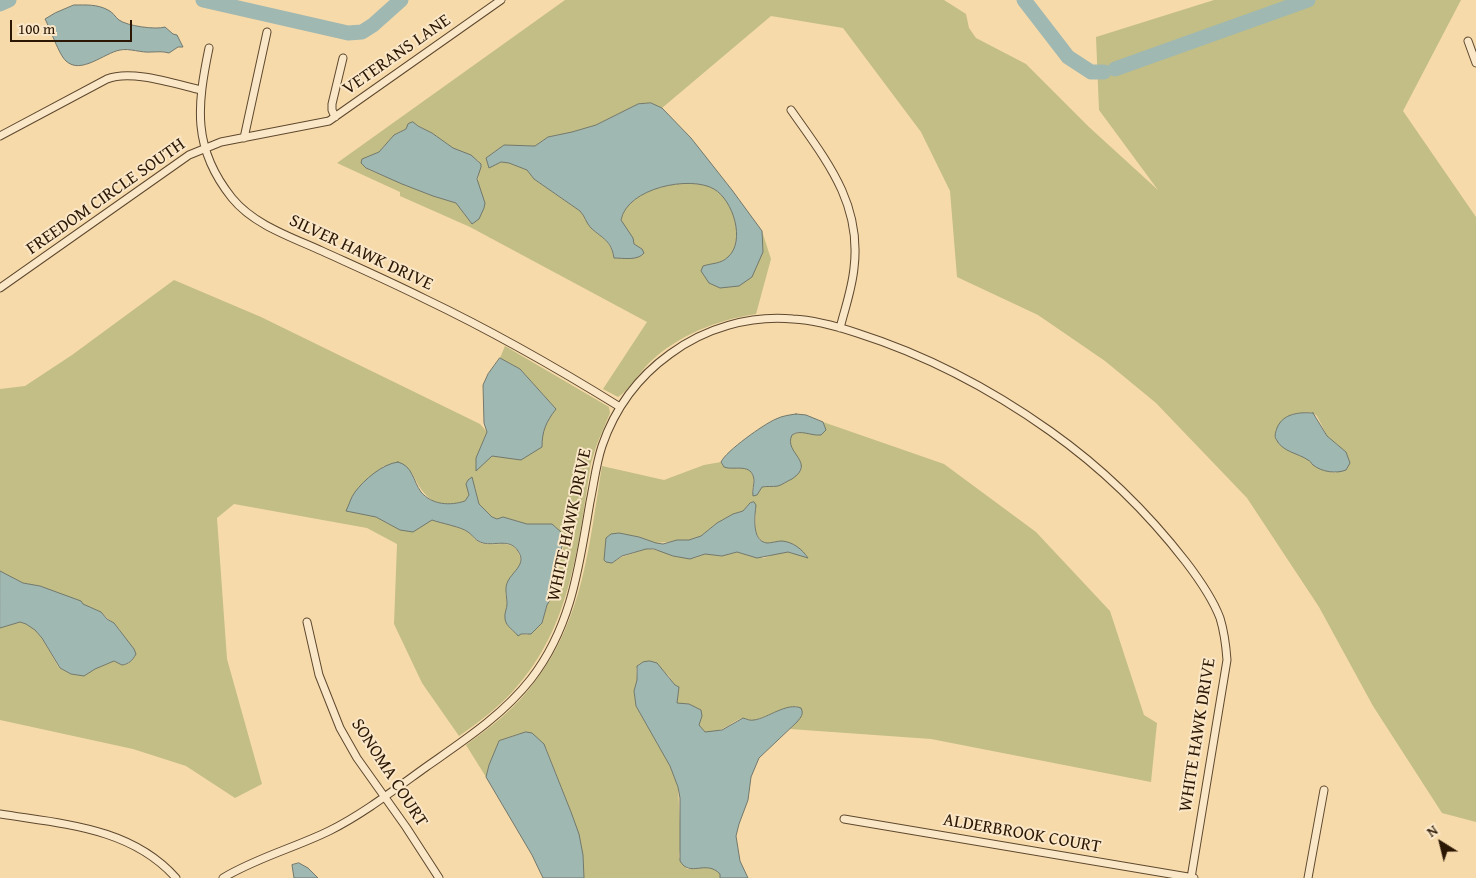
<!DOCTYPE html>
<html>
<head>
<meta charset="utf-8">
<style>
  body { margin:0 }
  #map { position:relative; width:1476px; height:878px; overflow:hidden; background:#f7daaa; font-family:"Gentium Book Plus",serif }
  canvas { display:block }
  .north { position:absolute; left:1416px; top:818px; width:50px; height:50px; -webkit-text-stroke:4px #fae7c8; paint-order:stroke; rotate:324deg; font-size:14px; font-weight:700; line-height:20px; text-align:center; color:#2b1704 }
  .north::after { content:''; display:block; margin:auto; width:18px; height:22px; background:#2b1704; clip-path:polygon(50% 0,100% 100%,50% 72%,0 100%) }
  .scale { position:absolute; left:10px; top:20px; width:122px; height:22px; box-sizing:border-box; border:2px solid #2b1704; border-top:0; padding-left:6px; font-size:15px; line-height:18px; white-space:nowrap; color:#2b1704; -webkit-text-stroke:4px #fae7c8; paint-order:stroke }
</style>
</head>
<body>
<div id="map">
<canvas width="1476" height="878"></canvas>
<div class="north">N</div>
<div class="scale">100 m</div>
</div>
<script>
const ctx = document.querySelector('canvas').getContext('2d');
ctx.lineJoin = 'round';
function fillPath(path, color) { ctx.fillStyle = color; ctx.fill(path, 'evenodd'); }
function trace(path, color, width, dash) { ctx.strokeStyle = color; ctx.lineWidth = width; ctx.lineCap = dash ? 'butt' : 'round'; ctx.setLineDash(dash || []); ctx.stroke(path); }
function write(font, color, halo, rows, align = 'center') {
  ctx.font = font + ' "Gentium Book Plus",serif'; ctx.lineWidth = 4; ctx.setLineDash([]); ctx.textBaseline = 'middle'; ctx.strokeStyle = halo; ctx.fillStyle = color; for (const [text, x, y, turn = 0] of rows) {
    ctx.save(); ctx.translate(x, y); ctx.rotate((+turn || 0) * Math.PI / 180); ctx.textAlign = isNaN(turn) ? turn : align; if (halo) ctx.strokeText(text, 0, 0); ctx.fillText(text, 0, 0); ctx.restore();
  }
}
fillPath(new Path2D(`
  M 565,0 L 944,0 L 966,14 L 969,28 L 976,38 L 1026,64 L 1089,127 L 1158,190 L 1099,110 L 1096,37 L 1214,0 L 1461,0 L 1403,111 L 1476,217 L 1476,822 L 1442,813 L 1373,706 L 1319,607 L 1247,498 L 1156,403 L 1105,361 L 1038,315 L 957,277 L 950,191 L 921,132 L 843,28 L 771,16 L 662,108 L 651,103 L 638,104 L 596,125 L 572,132 L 548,137 L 535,146 L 504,145 L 486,158 L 489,167 L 501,162 L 509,163 L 527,170 L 534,179 L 580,211 C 585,216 586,223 591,228 C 603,239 610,240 614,258 L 642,249 L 634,244 C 632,235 619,225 622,217 C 629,188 694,174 716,190 C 726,197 733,211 735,222 C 738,233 738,246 731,255 C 723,265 710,263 701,270 L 763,252 L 762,231 L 771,259 L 756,314 C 717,320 678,335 649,363 C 640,372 628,391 618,397 L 603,389 L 647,322 L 470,227 L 400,196 L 400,192 L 337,163 ZM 415,124 L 432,133 L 453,148 L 479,161 L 478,183 L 472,224 L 456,203 L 433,196 L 369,170 L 362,159 L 379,152 L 394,135 ZM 1311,412 L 1317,416 L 1327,436 L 1346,452 L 1336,473 C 1322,471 1318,467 1308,459 C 1295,451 1286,454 1275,438 L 1293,414 Z
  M 174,280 L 261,317 L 480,424 L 487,432 L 476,458 L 492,455 L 521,460 L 542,432 L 547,421 L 556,409 L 520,369 L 500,358 L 505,346 L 609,407 L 610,413 L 597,444 L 591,463 C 578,544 572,626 514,690 C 498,708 479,722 459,736 L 422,683 L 394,624 L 397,544 L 367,528 L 234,504 L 217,518 L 227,659 L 262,784 L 235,798 L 186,766 L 133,749 L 0,720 L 0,628 L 20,622 L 26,624 L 35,630 L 42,638 L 59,668 L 71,674 L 84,676 L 95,669 L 114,661 L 122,665 L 128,664 L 133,659 L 134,649 C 127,642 124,636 119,629 C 114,622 106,618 101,612 L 40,586 L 23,583 L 0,571 L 0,389 L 25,386 L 72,355 ZM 384,466 L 412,473 C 422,493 431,508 457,503 C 463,502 467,501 469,495 L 467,484 L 475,487 L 479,504 L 492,517 L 497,519 L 503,517 L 527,524 L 552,524 L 561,532 L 565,541 L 553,585 L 554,593 L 547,605 L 542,623 L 527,635 C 507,633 505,624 507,606 C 507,600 504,593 507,587 C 511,578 523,567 520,557 C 515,538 498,546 484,544 C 476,542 475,538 469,533 C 465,529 439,521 433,520 C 426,519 408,528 400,530 L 376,517 L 347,511 L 354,493 Z
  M 823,422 L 944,464 L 1036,532 L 1110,611 L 1144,715 L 1157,723 L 1151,782 L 931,739 L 790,729 L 797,722 L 798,707 L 796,706 L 781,710 L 752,721 C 751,721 745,718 744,718 C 735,718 722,735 705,732 L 699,725 L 702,716 L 689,704 L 679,704 L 676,702 L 677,694 L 679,692 L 677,685 L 675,686 L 669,676 L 661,669 L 643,662 L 639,664 L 636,669 L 637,680 L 634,691 L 636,706 L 670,766 L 678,787 L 681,842 L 679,857 L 687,869 C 699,870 706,863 719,872 L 721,876 L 720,878 L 584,878 L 583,855 L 571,812 L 546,748 L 519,734 L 499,741 L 489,765 L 486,777 L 466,745 C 490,727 515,709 533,684 C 584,619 589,544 602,466 L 664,480 L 704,465 L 721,462 L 722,465 C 739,473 759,458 752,492 L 757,494 L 762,487 L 773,487 L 801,470 C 802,458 796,458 792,449 C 781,427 810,433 821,435 L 826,430 ZM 753,502 C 760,511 750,530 761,540 C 766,545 770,542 776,542 C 788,542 800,548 808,557 L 788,552 L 781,552 L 764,558 L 750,556 L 737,552 L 722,556 L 705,554 L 695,558 L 673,556 L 663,551 L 646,549 L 622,557 L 612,563 L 619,533 L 639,537 L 656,543 L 689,540 L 701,536 L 717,523 L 733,514 L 743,511 L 750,503 Z`), '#c2be85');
const water = new Path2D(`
  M 74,5 C 86,5 97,4 108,10 C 113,12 115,17 119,20 C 127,26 156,30 165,27 L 173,34 L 177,35 L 183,47 L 178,47 L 169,53 C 162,51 158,52 151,52 C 141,53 130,48 120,50 C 104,53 81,75 66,61 C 59,55 50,28 45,19 L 55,13 Z
  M 651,103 L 662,108 L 691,138 L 732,190 L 762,231 L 763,252 L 752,277 L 739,286 L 720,288 L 709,283 L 701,271 L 703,266 C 712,263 721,264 728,257 C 746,241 733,200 714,189 C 690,175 627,188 621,220 L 633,238 L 634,244 L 642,249 L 644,253 C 638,261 623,258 614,258 C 611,240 603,239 591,228 C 586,223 585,216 580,211 L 534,179 L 527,170 L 509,163 L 501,162 L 489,168 L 486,158 L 504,145 L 535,146 L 548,137 L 572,132 L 596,125 L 638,104 Z
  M 413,122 L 418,126 L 432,133 L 453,148 L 471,155 L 481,164 L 481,167 L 477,179 L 485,203 L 484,208 L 479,219 L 472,224 L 456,203 L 433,196 L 402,184 L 366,168 L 361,163 L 362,159 L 379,152 L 394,135 L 406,129 L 408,124 Z
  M 500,358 L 520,369 L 556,409 C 546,422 542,431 542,447 L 521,460 L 492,456 L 476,471 L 476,458 L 487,432 L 484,423 L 483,385 L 488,374 Z
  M 1313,413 L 1327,436 L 1346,452 L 1350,463 L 1346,470 C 1336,474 1322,472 1313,465 C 1309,461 1313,463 1308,460 C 1298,453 1282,452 1276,439 C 1274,436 1276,431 1277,428 C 1283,413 1300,412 1313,413 Z
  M 796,414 L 806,415 L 823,422 L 826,430 L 821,435 C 810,436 801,429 792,435 C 783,453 817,462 792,479 C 787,481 782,485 778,486 C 772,487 767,486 762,487 L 757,495 L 753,496 C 752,490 754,485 754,480 C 752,462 734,471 724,467 L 721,462 C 726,451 764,424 776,419 C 782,416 789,415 796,414 Z
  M 398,462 C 413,466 413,481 421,492 C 432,505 450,506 465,501 L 469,495 L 466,484 L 468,480 L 472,477 L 479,504 L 492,517 L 497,519 L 503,517 L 527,524 L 552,524 L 561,532 L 565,541 L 563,542 L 553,585 L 554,593 L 547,605 L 542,623 L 531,634 L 521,634 L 518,636 C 515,631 506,627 505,619 C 504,613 507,609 507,604 C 507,596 504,588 508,581 C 513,571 527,564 518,551 C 510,538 495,546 483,543 C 475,541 474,536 468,532 C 462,527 440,523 432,520 L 413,532 L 400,530 L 376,517 L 346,511 C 349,505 351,497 355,492 C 364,480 382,464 398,462 Z
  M 754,502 L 756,505 C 755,515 751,541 767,543 C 772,543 777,541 782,541 C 793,542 802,549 808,558 L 788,552 L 757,558 L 737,552 L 722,556 L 705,554 L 690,559 L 673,556 L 654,549 L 646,549 L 622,556 L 612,563 L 606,562 L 604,560 L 606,538 L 611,534 L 619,533 L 639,537 L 656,543 L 663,544 L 677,540 L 689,540 L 701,536 L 717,523 L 733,514 L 743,511 L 750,503 Z
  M 0,571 L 23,583 L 40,586 L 81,601 L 83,604 L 101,612 L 107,619 L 114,623 L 134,649 L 136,654 C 132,661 129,664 122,665 L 114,661 L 95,669 L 84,676 L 71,674 L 60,668 L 42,638 L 35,630 L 26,624 L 20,622 L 0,628 Z
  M 650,661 L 657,663 L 675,685 L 679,687 L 677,703 L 689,704 L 701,710 L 702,716 L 699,725 L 705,732 L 722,730 L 743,718 C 747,719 750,721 754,720 C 768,718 787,702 801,708 C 804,714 801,717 797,722 L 759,758 L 751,777 L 748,800 L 739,824 L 736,836 L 740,861 L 748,878 L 720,878 L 720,874 C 706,859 690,878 680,861 L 680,798 L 678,787 L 670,766 L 636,706 L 634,691 L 637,680 L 637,666 L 643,662 Z
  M 526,732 L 532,733 L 544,744 L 571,812 L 579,834 L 583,855 L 584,878 L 543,878 L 532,855 L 486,777 L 489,765 L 499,741 Z
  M 299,863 L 308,868 L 318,878 L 294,878 L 292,865 Z`);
fillPath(water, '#a0b8b2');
trace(water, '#71786c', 1);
trace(new Path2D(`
  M 203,0 L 348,33 L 362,32 L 373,25 L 401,0
  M 1024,0 L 1068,57 L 1091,72 L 1104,72
  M 0,4 L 9,0
  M 1115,69 L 1308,0`), '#a0b8b2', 15);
const street = new Path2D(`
  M 1468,41 L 1476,63
  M 209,48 C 197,106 192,148 232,198 C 254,225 291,237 322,251 C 357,267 391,282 425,299 C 492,331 557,368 620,407
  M 791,110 C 826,160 862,203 854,268 C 852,289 845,308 840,328
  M 335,117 L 332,110 L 332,104 L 343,58
  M 0,136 L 107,79 C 131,69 175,84 201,90
  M 244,138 L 267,32
  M 0,288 L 189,155 L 221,142 L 329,121 L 501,0
  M 307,622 L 319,675 L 340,728 L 357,758 L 406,827 L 439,878
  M 0,814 C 62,824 131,827 176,878
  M 844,819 L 1194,878
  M 223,878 C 256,858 294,848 329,831 C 363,814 394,790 426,767 C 463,741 502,716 531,679 C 572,626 579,566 590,502 C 594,483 596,464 602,446 C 615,408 638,377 670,354 C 705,328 750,315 793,319 C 815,320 836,326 857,333 C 926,355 991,389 1050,431 C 1101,467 1148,513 1186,562 C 1199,579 1212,597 1220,618 C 1224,631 1226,646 1227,660 L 1191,878
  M 1308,878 L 1324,790`);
trace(street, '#5e482e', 9);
trace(street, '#fae7c8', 7);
write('18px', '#2b1704', '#fae7c8', [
  ["VETERANS LANE",397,55,-35],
  ["FREEDOM CIRCLE SOUTH",106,197,-35],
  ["SILVER HAWK DRIVE",361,253,25],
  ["WHITE HAWK DRIVE",570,525,-78],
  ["WHITE HAWK DRIVE",1198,735,-81],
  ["SONOMA COURT",389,773,57],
  ["ALDERBROOK COURT",1022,834,10]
]);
</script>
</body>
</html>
